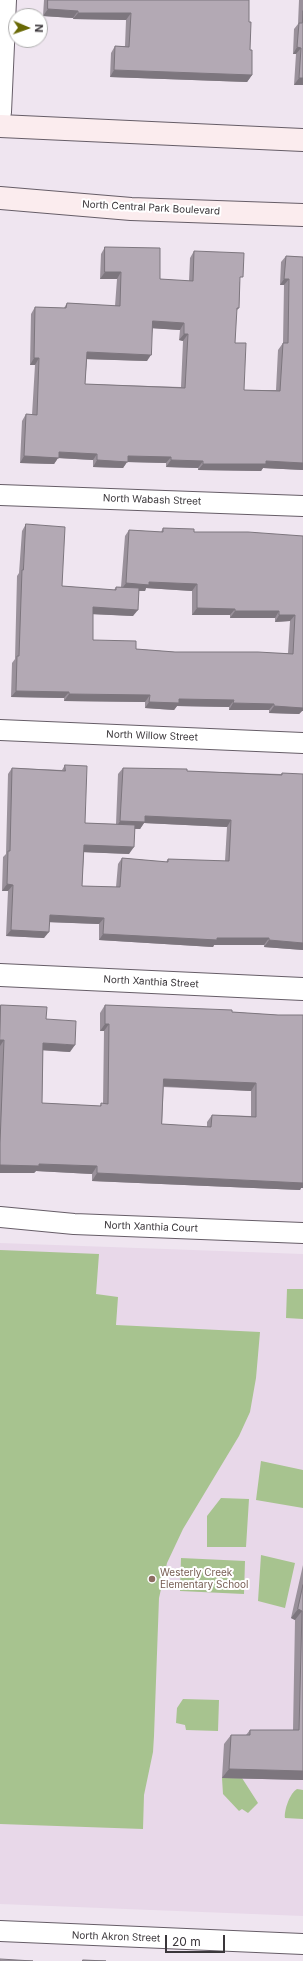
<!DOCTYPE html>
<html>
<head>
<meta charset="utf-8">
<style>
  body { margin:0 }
  #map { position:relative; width:303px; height:1961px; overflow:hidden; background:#efe5f0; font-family:Inter,sans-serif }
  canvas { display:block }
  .north { position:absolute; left:8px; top:8px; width:40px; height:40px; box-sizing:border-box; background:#fff; border:1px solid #b0afb0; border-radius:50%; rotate:92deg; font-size:11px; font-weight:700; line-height:16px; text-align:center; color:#3a363a }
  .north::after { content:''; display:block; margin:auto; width:14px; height:18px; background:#696905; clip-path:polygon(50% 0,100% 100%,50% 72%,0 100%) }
  .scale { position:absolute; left:165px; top:1935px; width:60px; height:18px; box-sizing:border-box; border:2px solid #3a363a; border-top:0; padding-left:5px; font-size:12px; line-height:14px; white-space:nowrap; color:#3a363a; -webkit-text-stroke:3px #fff; paint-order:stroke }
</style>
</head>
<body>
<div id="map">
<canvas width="303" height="1961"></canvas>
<div class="north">N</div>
<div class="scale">20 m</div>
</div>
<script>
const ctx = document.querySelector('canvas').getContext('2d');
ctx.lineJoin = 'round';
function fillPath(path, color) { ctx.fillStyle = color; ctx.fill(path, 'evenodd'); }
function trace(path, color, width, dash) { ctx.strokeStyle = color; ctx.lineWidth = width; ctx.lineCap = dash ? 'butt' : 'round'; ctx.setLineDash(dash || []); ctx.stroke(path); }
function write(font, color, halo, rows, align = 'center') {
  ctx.font = font + ' Inter,sans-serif'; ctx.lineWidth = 4; ctx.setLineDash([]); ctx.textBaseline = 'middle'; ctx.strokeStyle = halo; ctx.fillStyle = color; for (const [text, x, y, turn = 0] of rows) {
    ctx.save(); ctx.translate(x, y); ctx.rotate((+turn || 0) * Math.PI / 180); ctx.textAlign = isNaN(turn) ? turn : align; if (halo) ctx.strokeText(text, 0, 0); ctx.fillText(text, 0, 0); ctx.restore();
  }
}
fillPath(new Path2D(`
  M 0,1243 L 303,1254 L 303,1916 L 0,1904 Z`), '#e8d8e9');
fillPath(new Path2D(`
  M 0,1250 L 99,1254 L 96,1294 L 118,1297 L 116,1325 L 260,1332 L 256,1378 L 250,1412 L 239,1436 L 183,1529 L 167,1563 L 159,1598 L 154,1736 L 153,1752 L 144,1795 L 143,1829 L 0,1824 Z
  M 287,1289 L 303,1289 L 303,1319 L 286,1318 Z
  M 261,1461 L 303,1470 L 303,1508 L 256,1500 Z
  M 221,1498 L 249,1499 L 246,1547 L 207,1547 L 207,1516 Z
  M 261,1555 L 295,1563 L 285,1608 L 258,1601 Z
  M 181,1558 L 245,1561 L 244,1594 L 180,1591 Z
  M 183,1699 L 219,1700 L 218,1731 L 186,1730 L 185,1725 L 176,1723 L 177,1708 Z
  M 222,1778 L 242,1778 L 258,1803 L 248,1813 L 242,1809 L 239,1811 L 223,1794 Z
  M 297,1789 L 303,1790 L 303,1819 L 285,1818 C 284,1810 290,1793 297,1789 Z`), '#a7c38f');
const minor = new Path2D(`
  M 0,495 L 303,506
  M 0,730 L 303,743
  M 0,1217 L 74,1224 L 303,1233
  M 0,1931 L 303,1944`);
const tertiary = new Path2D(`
  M 0,112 L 5,0
  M 0,975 L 303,989`);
const secondary = new Path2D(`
  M 0,126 L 303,140
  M 0,198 L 131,209 L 303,215`);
trace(minor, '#665d67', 22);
trace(tertiary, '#665d67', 24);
trace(secondary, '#665d67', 24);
trace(minor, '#fff', 20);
trace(tertiary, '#fff', 22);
trace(secondary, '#fbecee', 22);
fillPath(new Path2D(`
  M 44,0 L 249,0 L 249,22 L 250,50 L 252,75 L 247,82 L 110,77 L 111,53 L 115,46 L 125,46 L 126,20 L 73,19 L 73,18 L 43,16 Z
  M 299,0 L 303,0 L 303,85 L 294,85 L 296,54 L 293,54 L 294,29 L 298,24 Z
  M 105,247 L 160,279 L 189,281 L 190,258 L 194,251 L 240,282 L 239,308 L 236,311 L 235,343 L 244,390 L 276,390 L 278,350 L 283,343 L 284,285 L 280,285 L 281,262 L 286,256 L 303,257 L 303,470 L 263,468 L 261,471 L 198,470 L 198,468 L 166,467 L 166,463 L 127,462 L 123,468 L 93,467 L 93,460 L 58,458 L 54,464 L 20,463 L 22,421 L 26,414 L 32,415 L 35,365 L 30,365 L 31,314 L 35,307 L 64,308 L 67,303 L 115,306 L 117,279 L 100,279 L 101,254 ZM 153,328 L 180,330 L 179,340 L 183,341 L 181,387 L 85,384 L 87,359 L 147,361 Z
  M 26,524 L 62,586 L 114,590 L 116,587 L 121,587 L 125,536 L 129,530 L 161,532 L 163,528 L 194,532 L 303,536 L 302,711 L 299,714 L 269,713 L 269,710 L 229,710 L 229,707 L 177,706 L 174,710 L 145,708 L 145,702 L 64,701 L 64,698 L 11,697 L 12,663 L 15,659 L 17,576 L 19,573 L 22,531 ZM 146,588 L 192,591 L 192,615 L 230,615 L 230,618 L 275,618 L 275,622 L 290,621 L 288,653 L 175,652 L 136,649 L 93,640 L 93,614 L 133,616 L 139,591 L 145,591 Z
  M 65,765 L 85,823 L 116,824 L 118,774 L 123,768 L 187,771 L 281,774 L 282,773 L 303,950 L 264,947 L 264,945 L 214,945 L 213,947 L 99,940 L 99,924 L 49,922 L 44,938 L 6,936 L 8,891 L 2,891 L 3,857 L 6,854 L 8,774 L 12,768 L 62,770 ZM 144,823 L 227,827 L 225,861 L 168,859 L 166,862 L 122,858 L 118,864 L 116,887 L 82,886 L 84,852 L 129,854 L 135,829 L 140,829 Z
  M 1,1005 L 46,1019 L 70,1052 L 43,1050 L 42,1103 L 100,1106 L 101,1103 L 103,1104 L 104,1031 L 100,1031 L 100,1013 L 105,1005 L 232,1012 L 278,1015 L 303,1015 L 303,1188 L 301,1188 L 300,1190 L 92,1181 L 92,1174 L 36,1171 L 34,1173 L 0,1173 L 0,1007 ZM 163,1087 L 251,1091 L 251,1116 L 212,1115 L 207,1122 L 207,1127 L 162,1124 Z
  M 303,1565 L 303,1780 L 222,1778 L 224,1744 L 231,1735 L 246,1735 L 250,1730 L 293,1730 L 295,1620 L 291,1618 Z`), '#9a919b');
fillPath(new Path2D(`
  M 48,9 L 78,11 L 73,18 L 43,16 Z
  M 78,13 L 131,13 L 126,20 L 73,19 Z
  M 297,47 L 301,48 L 296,54 L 293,54 Z
  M 114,70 L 252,75 L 247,82 L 110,77 Z
  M 299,78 L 303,78 L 303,85 L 294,85 Z
  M 105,272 L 121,272 L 117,279 L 100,279 Z
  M 284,279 L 289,279 L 284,285 L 280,285 Z
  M 153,321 L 184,323 L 180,330 L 148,328 Z
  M 184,334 L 188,334 L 183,341 L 179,340 Z
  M 87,352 L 151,355 L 147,361 L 82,359 Z
  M 34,358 L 39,358 L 35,365 L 30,365 Z
  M 59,452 L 97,454 L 93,460 L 58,458 L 54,464 L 20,463 L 24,456 Z
  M 128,456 L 171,457 L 166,463 L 127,462 L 123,468 L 93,467 L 97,460 Z
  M 171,460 L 203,461 L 198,468 L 166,467 Z
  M 266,461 L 303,463 L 303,470 L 263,468 L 261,471 L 198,470 L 203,464 Z
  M 149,582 L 197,584 L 192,591 L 146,588 L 145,591 L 121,590 L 126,583 Z
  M 93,607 L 138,610 L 133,616 L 89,614 Z
  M 197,608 L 235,609 L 230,615 L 192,615 Z
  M 235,611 L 279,611 L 275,618 L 230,618 Z
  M 279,615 L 295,615 L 290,621 L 275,622 Z
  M 16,691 L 69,692 L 64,698 L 11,697 Z
  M 69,694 L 150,695 L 145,702 L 64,701 Z
  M 179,699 L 234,700 L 229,707 L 177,706 L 174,710 L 145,708 L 149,702 Z
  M 233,703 L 274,704 L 269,710 L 229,710 Z
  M 274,706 L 303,706 L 303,711 L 302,711 L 299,714 L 269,713 Z
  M 145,816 L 231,820 L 227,827 L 144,823 L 140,829 L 116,828 L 120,821 Z
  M 84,845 L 134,847 L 129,854 L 80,852 Z
  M 7,884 L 13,885 L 8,891 L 2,891 Z
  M 50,915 L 104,918 L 99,924 L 45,922 Z
  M 11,930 L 49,932 L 44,938 L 6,936 Z
  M 103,934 L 269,938 L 264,945 L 214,945 L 213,947 L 99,940 Z
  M 269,940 L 303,943 L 303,950 L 264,947 Z
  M 105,1024 L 109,1024 L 104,1031 L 100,1031 Z
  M 0,1040 L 4,1040 L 0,1046 Z
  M 43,1043 L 75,1045 L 70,1052 L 38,1050 Z
  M 164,1079 L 256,1083 L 251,1091 L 159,1086 Z
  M 39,1164 L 97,1166 L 92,1174 L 36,1171 L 34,1173 L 0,1173 L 0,1165 Z
  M 97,1173 L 303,1183 L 303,1188 L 301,1188 L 300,1190 L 92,1181 Z
  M 298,1609 L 302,1611 L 295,1620 L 291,1618 Z
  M 229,1769 L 303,1771 L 303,1780 L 222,1778 Z`), '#7d767e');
const building = new Path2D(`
  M 48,0 L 249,0 L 249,22 L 251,22 L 250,50 L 252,50 L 252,75 L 114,70 L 115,46 L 129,47 L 131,13 L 78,13 L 78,11 L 48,9 Z
  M 303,11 L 303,78 L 299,78 L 301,48 L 297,47 L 299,23 L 302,23 Z
  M 105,247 L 160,248 L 160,279 L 193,281 L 194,251 L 244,253 L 243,277 L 240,277 L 239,308 L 237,308 L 235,343 L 246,343 L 244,390 L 280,391 L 283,343 L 288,343 L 289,279 L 284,279 L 286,256 L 303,257 L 303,463 L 266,461 L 266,464 L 203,464 L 203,461 L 171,460 L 171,457 L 128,456 L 128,462 L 97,460 L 97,454 L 59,452 L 59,458 L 24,456 L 26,414 L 37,415 L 39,358 L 34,358 L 35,307 L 66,308 L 67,303 L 120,306 L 121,272 L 105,272 ZM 153,321 L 184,323 L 184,334 L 188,334 L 185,388 L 85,384 L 87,352 L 151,355 Z
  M 26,524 L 65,527 L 62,586 L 116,590 L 116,587 L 139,588 L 138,610 L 93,607 L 93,640 L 136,641 L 136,649 L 175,652 L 258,652 L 293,654 L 295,615 L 279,615 L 279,611 L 235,611 L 235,609 L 197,608 L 197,584 L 149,582 L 149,585 L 126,583 L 129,530 L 163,532 L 163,528 L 194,529 L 194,532 L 248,532 L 303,536 L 303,708 L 274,706 L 274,704 L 233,703 L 234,700 L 179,699 L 179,703 L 149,702 L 150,695 L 69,694 L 69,692 L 16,691 L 17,656 L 19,656 L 22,570 L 23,570 Z
  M 65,765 L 87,766 L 85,823 L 135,825 L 134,847 L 84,845 L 82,886 L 120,887 L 122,858 L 168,862 L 168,859 L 229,861 L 231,820 L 145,816 L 145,822 L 120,821 L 123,768 L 187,769 L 187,771 L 282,775 L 282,773 L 303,774 L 303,943 L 269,940 L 269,938 L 217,938 L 217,940 L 103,934 L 104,918 L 50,915 L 49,932 L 11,930 L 13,885 L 7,884 L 8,851 L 10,851 L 12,768 L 65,771 Z
  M 1,1005 L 47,1007 L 46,1019 L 76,1021 L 75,1045 L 43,1043 L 42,1103 L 101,1106 L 101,1103 L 108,1104 L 109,1024 L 105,1024 L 105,1005 L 232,1010 L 232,1012 L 278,1015 L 303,1015 L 303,1183 L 97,1173 L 97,1166 L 39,1164 L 39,1166 L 0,1165 L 0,1143 L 4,1040 L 0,1040 ZM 164,1079 L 256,1083 L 256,1117 L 212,1115 L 211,1127 L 162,1124 Z
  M 303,1585 L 303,1771 L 229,1769 L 231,1735 L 250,1735 L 250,1730 L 299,1730 L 302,1611 L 298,1609 Z
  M 0,1959 L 33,1961 L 0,1961 Z
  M 83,1960 L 106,1961 L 83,1961 Z`);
fillPath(building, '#b3a9b4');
trace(building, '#7d767e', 1);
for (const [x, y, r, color] of [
  [152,1579,4,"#8d6e63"]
]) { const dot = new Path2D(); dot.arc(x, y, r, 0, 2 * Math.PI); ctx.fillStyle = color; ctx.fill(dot); trace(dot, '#fff', 1.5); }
write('10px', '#3a363a', '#fff', [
  ["North Central Park Boulevard",151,208,3],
  ["North Wabash Street",152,500,2],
  ["North Willow Street",152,736,2],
  ["North Xanthia Street",151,982,3],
  ["North Xanthia Court",151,1227,2],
  ["North Akron Street",116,1937,2]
]);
write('10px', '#785e54', '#fff', [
  ["Westerly Creek",160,1573],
  ["Elementary School",160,1585]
], 'left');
</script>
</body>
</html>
